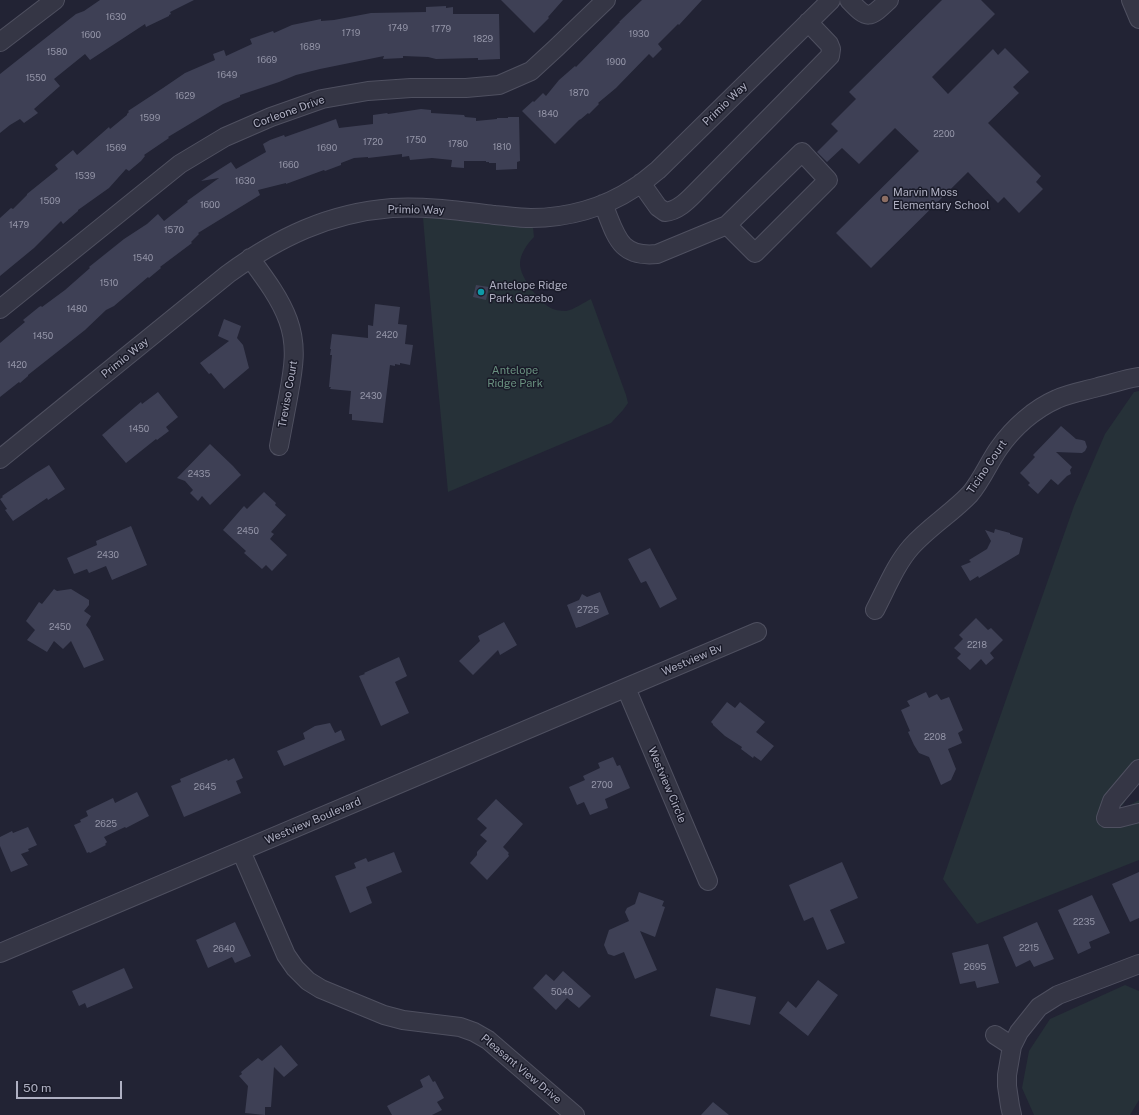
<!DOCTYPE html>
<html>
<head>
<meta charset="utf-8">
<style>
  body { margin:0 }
  #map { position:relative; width:1139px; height:1115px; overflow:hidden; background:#222334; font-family:"Public Sans",sans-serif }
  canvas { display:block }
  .scale { position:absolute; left:16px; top:1081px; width:106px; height:18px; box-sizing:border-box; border:2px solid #afb0c2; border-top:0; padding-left:5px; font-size:12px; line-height:14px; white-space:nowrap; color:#afb0c2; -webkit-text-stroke:3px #1a1b29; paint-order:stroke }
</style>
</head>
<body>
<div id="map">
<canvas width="1139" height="1115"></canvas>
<div class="scale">50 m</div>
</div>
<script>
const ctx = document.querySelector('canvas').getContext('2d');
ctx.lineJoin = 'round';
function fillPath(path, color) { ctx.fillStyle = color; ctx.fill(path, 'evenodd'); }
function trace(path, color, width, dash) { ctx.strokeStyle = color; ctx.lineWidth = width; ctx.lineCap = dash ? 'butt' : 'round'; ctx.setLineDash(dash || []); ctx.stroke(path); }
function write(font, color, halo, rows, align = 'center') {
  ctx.font = font + ' "Public Sans",sans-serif'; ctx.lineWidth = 3; ctx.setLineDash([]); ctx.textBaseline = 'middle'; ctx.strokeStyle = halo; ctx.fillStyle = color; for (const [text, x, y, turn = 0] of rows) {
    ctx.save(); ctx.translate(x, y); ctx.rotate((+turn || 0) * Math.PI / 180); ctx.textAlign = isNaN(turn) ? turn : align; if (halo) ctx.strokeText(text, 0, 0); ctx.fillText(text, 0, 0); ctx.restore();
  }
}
fillPath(new Path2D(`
  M 423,218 L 450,219 L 486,224 L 533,227 L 534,237 C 527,244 520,254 520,264 C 520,277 538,300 549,307 C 554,310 560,311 566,311 C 573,310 585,302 591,299 L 626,395 L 628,403 L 623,410 L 611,423 L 448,492 L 434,344 Z
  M 1139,391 L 1139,776 L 1123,805 L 1100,821 L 1139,800 L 1139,860 L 977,924 L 948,886 L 943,879 L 1074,506 L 1105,434 L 1134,392 Z
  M 1125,985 L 1139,991 L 1139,1100 L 1130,1115 L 1034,1115 L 1022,1088 L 1029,1051 L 1050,1019 Z`), '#263138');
fillPath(new Path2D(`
  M 100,0 L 194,0 L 170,12 L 171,14 L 169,15 L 169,16 L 146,27 L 145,24 L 90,60 L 85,54 L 54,79 L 60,86 L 34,109 L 38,113 L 24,123 L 20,119 L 10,125 L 0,133 L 0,74 L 62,25 L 76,14 L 84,11 Z
  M 501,0 L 563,0 L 548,17 L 549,18 L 534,33 Z
  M 642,0 L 702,0 L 679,25 L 678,24 L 658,44 L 662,49 L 653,58 L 649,54 L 616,88 L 598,103 L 599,104 L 589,114 L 588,113 L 581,119 L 579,120 L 555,144 L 522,111 L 533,101 L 534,102 L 543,93 L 546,96 L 559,80 L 575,66 L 576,67 L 620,22 L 619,22 Z
  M 942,0 L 981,0 L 995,14 L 932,77 L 948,94 L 993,49 L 998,55 L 1005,48 L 1029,72 L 1013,87 L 1019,93 L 988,123 L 1041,176 L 1036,182 L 1043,189 L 1019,213 L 1004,197 L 998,203 L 968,172 L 871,268 L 836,233 L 919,151 L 895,128 L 859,164 L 842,148 L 827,162 L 817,152 L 838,131 L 831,124 L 856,99 L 849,92 Z
  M 446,6 L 446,8 L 453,7 L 453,14 L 499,14 L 500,59 L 478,60 L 478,58 L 436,59 L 428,57 L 403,56 L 403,58 L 383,59 L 384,56 L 320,69 L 296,75 L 279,82 L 240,95 L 240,97 L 223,104 L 168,137 L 169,138 L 144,155 L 145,156 L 141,161 L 129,171 L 126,169 L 109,188 L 78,210 L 78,211 L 63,224 L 61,221 L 34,248 L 0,276 L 0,218 L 11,208 L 13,209 L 27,195 L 27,194 L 58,169 L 55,165 L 73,150 L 77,155 L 109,127 L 110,129 L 127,115 L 127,114 L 129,112 L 128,111 L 163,88 L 185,73 L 215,60 L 213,54 L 224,50 L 226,56 L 252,44 L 250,39 L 273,31 L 274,33 L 292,25 L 321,19 L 321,21 L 334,20 L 371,13 L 426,12 L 426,7 Z
  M 421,109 L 431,110 L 431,113 L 464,115 L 465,117 L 476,118 L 476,121 L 497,119 L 497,118 L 508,118 L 508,117 L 519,117 L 520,161 L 517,162 L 517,169 L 496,170 L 496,163 L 489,163 L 489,162 L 486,162 L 486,161 L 464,161 L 464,168 L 451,167 L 452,160 L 432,158 L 410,160 L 409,156 L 402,157 L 402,154 L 368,158 L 368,157 L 354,158 L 341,163 L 341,165 L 325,171 L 324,170 L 286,184 L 286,183 L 258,190 L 260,195 L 198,233 L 199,234 L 191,242 L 192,243 L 160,267 L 161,268 L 149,278 L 148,277 L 114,306 L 106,310 L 85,330 L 28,375 L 28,376 L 20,383 L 19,382 L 0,397 L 0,343 L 25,322 L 23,320 L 39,307 L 41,306 L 42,307 L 65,290 L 90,268 L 89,267 L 124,239 L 147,224 L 158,214 L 164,221 L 188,202 L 187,201 L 219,178 L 201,181 L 231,162 L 236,169 L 266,152 L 263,144 L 270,140 L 284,135 L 285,137 L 336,119 L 339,128 L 373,124 L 373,115 L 387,113 L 388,114 Z
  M 476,285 L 489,287 L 486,300 L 473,297 Z
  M 375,304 L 400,307 L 398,324 L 407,325 L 405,344 L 413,345 L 410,365 L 400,363 L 400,365 L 395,364 L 395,366 L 390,365 L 383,423 L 352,420 L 352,414 L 349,414 L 351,391 L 330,389 L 331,387 L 329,387 L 332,355 L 330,355 L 331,349 L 330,349 L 332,334 L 368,338 L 368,325 L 373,326 Z
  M 224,319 L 241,326 L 237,338 L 243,345 L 249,368 L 224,389 L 211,373 L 209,374 L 200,363 L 229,341 L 218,336 Z
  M 158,392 L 178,417 L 166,427 L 169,431 L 157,440 L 156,439 L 126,463 L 102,435 L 141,402 L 142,404 Z
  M 1061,426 L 1076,439 L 1082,440 L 1085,441 L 1087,447 L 1085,451 L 1082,453 L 1056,452 L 1072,467 L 1070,470 L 1071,474 L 1067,476 L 1058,485 L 1051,479 L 1038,494 L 1028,485 L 1030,483 L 1020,473 L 1035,457 L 1033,455 Z
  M 210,444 L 233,466 L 241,475 L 210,505 L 202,496 L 198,501 L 190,493 L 193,490 L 185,481 L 177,478 Z
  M 49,465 L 65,489 L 48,500 L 47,498 L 13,521 L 5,510 L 7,509 L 0,499 L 3,497 L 2,496 L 36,473 Z
  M 264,492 L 276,503 L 275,505 L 286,515 L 271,532 L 274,534 L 270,539 L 287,555 L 272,571 L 266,565 L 262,569 L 244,553 L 246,551 L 223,530 L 244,506 L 247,509 Z
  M 131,526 L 147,565 L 112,580 L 106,566 L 89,573 L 87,569 L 74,574 L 67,558 L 97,545 L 96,541 Z
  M 995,529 L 1010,533 L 1010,534 L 1023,538 L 1019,554 L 979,578 L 978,576 L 970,581 L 961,566 L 971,562 L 969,560 L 987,549 L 991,541 L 985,530 L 994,533 Z
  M 650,548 L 677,599 L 660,608 L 646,581 L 641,583 L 628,559 Z
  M 54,589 L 57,591 L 71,589 L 89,600 L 89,605 L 84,611 L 91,616 L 86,625 L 90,630 L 104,660 L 84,668 L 71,641 L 63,649 L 54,641 L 47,652 L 27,640 L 35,630 L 26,621 L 39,602 L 42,604 Z
  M 600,592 L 609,614 L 580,627 L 579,627 L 576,628 L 567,605 L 579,600 L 582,594 L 587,597 Z
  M 976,618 L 988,630 L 991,628 L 1003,640 L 990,653 L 994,658 L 986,665 L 981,659 L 970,670 L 957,658 L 961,654 L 954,648 L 963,639 L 959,635 Z
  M 504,622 L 517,645 L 500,655 L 498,650 L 473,675 L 459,661 L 480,641 L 478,636 Z
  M 399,657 L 407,676 L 395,682 L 409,713 L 381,726 L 359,676 L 365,674 L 364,673 Z
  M 926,692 L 929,698 L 937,694 L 941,700 L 949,697 L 963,730 L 958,733 L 962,743 L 948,749 L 956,769 L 951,780 L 941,785 L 929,757 L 919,753 L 914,745 L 908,732 L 910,731 L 901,710 L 910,706 L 907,701 Z
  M 727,702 L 735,708 L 740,702 L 765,722 L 756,732 L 774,746 L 761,761 L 754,756 L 753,758 L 741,749 L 742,747 L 725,736 L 713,725 L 713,724 L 711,722 Z
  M 330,723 L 335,733 L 341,730 L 345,740 L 284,766 L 277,751 L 305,739 L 303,733 L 315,726 Z
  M 613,757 L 617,766 L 620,765 L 630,788 L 605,799 L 608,808 L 590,815 L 584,802 L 577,805 L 569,787 L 585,780 L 583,776 L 600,768 L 598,763 Z
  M 234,758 L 243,778 L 236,781 L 241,793 L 184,817 L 171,786 L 181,782 L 180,779 L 227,759 L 228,761 Z
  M 137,792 L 149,816 L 126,828 L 125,827 L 104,837 L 107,842 L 105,844 L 106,845 L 90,853 L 89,852 L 87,853 L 74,825 L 81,822 L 80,820 L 88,816 L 86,811 L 113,798 L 115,803 Z
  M 496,799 L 523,824 L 503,847 L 509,853 L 508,854 L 509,856 L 487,880 L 470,863 L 477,855 L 477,852 L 487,841 L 480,835 L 487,828 L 477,819 Z
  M 28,827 L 37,845 L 28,849 L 29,851 L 21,854 L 28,865 L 11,872 L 0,846 L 0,837 L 12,831 L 13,833 Z
  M 394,852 L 402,872 L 366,887 L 372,903 L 350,913 L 335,876 L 356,868 L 354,863 L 366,858 L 368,862 Z
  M 842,862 L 858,898 L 830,910 L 845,943 L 827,950 L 813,917 L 804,921 L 789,885 Z
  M 1139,872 L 1139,918 L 1130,922 L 1112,884 Z
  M 639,892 L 664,901 L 662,906 L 665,907 L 655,937 L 640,931 L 657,970 L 635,979 L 624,952 L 614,956 L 608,954 L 604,945 L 609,930 L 629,921 L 625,912 L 627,908 L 635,904 Z
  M 1092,895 L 1110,933 L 1089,942 L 1091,948 L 1078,954 L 1058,910 Z
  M 235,922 L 251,956 L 235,963 L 232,957 L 208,968 L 196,940 Z
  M 1037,922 L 1054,959 L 1034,967 L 1030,960 L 1016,967 L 1003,937 Z
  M 988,944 L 999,983 L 977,988 L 975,981 L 960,984 L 952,953 Z
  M 124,968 L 133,988 L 87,1008 L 85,1003 L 79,1006 L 72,991 Z
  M 563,971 L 591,996 L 579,1008 L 567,998 L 556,1010 L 533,988 L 546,974 L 554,981 Z
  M 818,980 L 838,995 L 808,1036 L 779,1013 L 788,1001 L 796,1008 Z
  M 716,988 L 756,997 L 750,1025 L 710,1016 Z
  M 281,1045 L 298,1065 L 284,1077 L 274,1067 L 271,1107 L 265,1107 L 265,1115 L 245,1113 L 248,1086 L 239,1076 L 242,1074 L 241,1072 L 258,1058 L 262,1061 Z
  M 429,1075 L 433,1082 L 435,1081 L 444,1098 L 437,1102 L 442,1110 L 432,1115 L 392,1115 L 387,1106 L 423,1087 L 420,1080 Z
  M 713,1102 L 729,1115 L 701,1115 Z`), '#3e4055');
const minor = new Path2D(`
  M 849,0 C 868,20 869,19 889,0
  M 1131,0 L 1139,19
  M 0,42 L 55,0
  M 641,183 L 658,207 L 665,212 C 678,211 688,200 696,192 L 830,56 L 831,49 L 829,44 L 808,22
  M 603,204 C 616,234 618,258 657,254 L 727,225 L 802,152 L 828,180 L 755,253 L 727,225
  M 250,258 C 264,277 280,298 288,320 C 298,347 293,371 288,398 C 285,414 282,430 279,446
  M 0,309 L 180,164 L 225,137 L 271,117 L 322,99 L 368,91 L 411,88 L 466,88 L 499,85 L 531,71 L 556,48 L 606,0
  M 0,459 L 228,274 C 279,237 329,213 392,208 C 426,206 461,211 495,215 C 507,216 519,218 531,218 C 567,218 604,208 634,188 C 643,183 650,176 658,170 L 831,0
  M 875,610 C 886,589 896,564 911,547 C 929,527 952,513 970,494 C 982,480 989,462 999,448 C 1013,428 1034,409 1057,399 C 1070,393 1084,391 1098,387 C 1111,384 1125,379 1139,377
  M 626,688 L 708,881
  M 1139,769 L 1112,801 L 1106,818 L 1119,818 L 1139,813
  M 241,851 L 286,955 L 295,968 L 308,981 L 321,989 L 384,1015 L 403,1020 L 460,1027 L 474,1032 L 488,1040 L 575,1115
  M 0,953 L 757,632
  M 995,1035 L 1012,1046
  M 1012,1115 L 1010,1106 L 1007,1086 L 1007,1075 L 1012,1046 L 1019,1032 L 1039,1007 L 1058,995 L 1139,964`);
trace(minor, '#4f5060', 20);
trace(minor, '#353645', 18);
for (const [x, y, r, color] of [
  [885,199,4,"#8d6e63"],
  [481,292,4,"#0f9aa8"]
]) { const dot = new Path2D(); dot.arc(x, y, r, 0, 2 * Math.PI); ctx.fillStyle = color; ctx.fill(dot); trace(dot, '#1a1b29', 1.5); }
write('9px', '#9394a7', null, [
  ["1630",116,17],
  ["1749",398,28],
  ["1779",441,29],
  ["1719",351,33],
  ["1930",639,34],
  ["1600",91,35],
  ["1829",483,39],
  ["1689",310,47],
  ["1580",57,52],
  ["1669",267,60],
  ["1900",616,62],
  ["1649",227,75],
  ["1550",36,78],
  ["1870",579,93],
  ["1629",185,96],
  ["1840",548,114],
  ["1599",150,118],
  ["2200",944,134],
  ["1750",416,140],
  ["1720",373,142],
  ["1780",458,144],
  ["1810",502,147],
  ["1569",116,148],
  ["1690",327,148],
  ["1660",289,165],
  ["1539",85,176],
  ["1630",245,181],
  ["1509",50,201],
  ["1600",210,205],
  ["1479",19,225],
  ["1570",174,230],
  ["1540",143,258],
  ["1510",109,283],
  ["1480",77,309],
  ["2420",387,335],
  ["1450",43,336],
  ["1420",17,365],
  ["2430",371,396],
  ["1450",139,429],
  ["2435",199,474],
  ["2450",248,531],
  ["2430",108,555],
  ["2725",588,610],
  ["2450",60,627],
  ["2218",977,645],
  ["2208",935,737],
  ["2700",602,785],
  ["2645",205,787],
  ["2625",106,824],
  ["2235",1084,922],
  ["2215",1029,948],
  ["2640",224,949],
  ["2695",975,967],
  ["5040",562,992]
]);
write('11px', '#afb0c2', '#1a1b29', [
  ["Primio Way",725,104,-44],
  ["Corleone Drive",289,112,-20],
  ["Primio Way",416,210,1],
  ["Primio Way",125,358,-39],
  ["Treviso Court",288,394,-80],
  ["Ticino Court",987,467,-56],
  ["Westview Bv",692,660,-23],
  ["Westview Circle",667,785,67],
  ["Westview Boulevard",313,821,-23],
  ["Pleasant View Drive",521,1069,40]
]);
write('11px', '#afb0c2', '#1a1b29', [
  ["Marvin Moss",893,193],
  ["Elementary School",893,206],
  ["Antelope Ridge",489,286],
  ["Park Gazebo",489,299]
], 'left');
write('11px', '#69907f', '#1a1b29', [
  ["Antelope",515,371],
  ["Ridge Park",515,384]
]);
</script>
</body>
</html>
